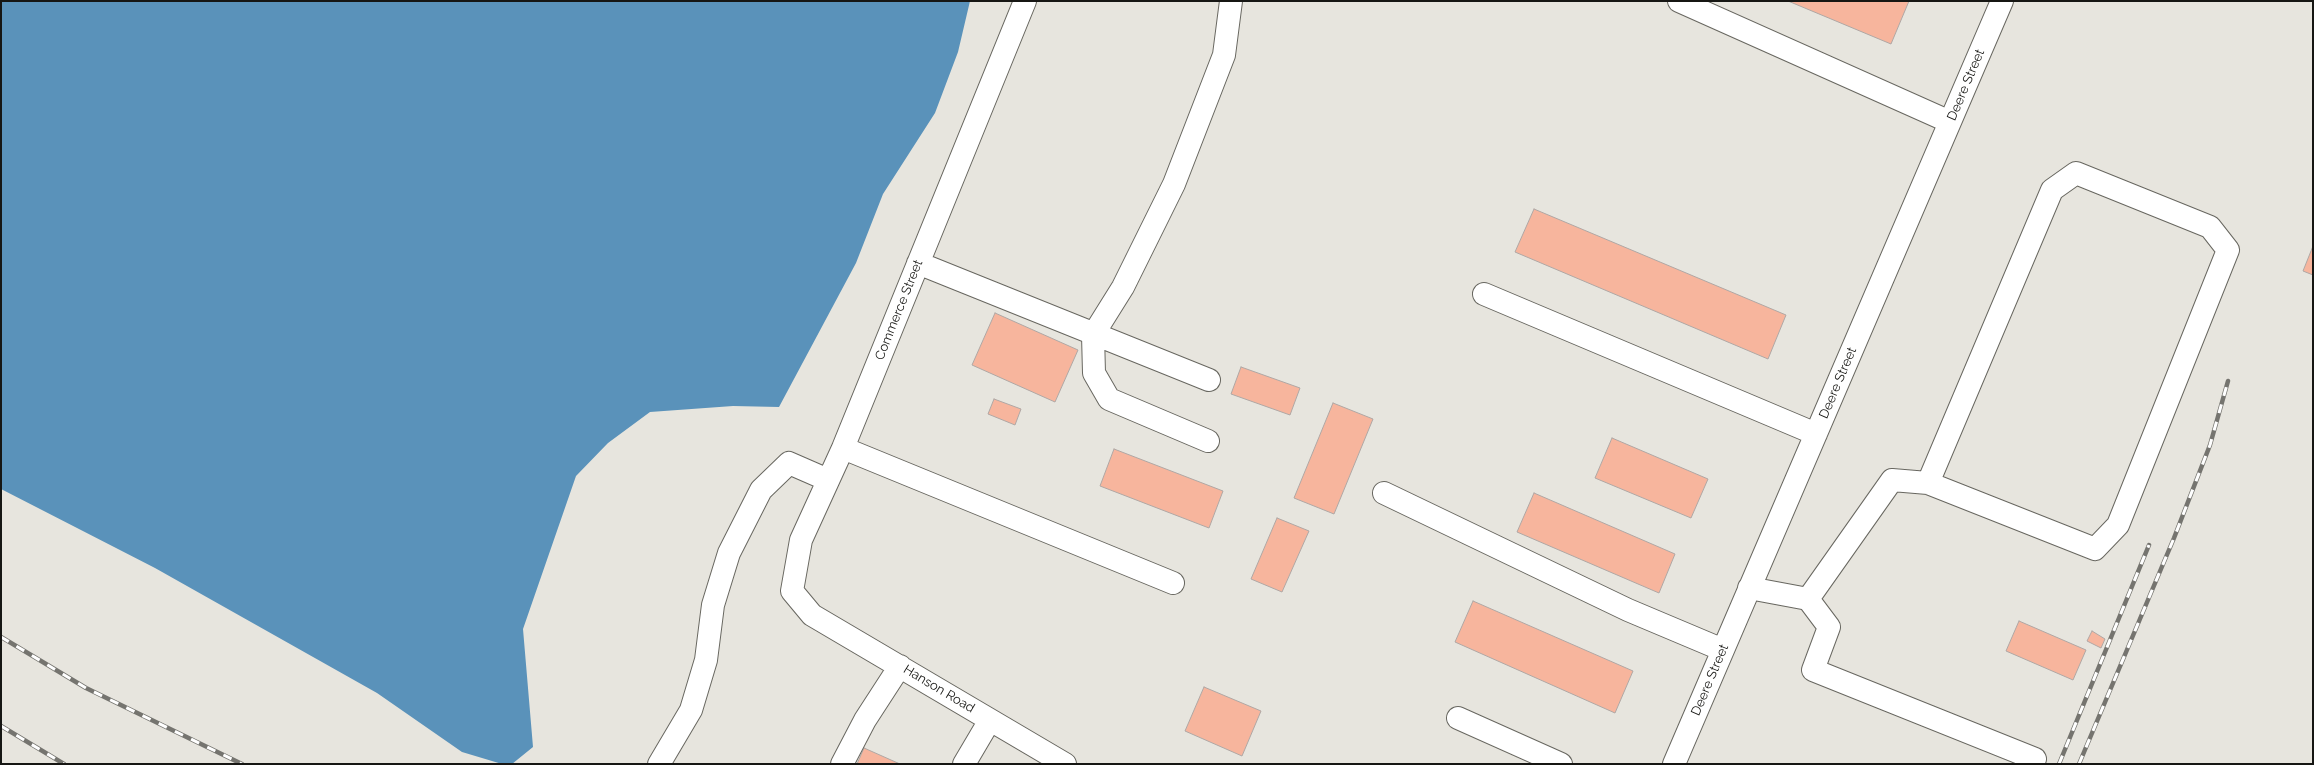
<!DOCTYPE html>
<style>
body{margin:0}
#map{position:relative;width:2314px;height:765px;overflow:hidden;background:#e7e5de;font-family:Raleway,sans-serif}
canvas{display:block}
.frame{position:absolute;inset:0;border:2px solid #161613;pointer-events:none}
</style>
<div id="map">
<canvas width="2314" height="765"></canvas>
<div class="frame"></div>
</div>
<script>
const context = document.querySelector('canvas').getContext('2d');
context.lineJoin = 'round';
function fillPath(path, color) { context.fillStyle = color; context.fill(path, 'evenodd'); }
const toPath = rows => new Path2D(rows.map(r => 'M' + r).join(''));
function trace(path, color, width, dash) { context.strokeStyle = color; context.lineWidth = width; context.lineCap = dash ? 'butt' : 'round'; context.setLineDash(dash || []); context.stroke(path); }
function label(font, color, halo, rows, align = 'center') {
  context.font = font + ' Raleway,sans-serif'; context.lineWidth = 3; context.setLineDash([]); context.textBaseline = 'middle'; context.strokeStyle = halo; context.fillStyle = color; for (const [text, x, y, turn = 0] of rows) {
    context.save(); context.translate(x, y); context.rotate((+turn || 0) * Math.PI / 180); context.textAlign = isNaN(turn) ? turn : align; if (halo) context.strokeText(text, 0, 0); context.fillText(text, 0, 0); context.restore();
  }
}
fillPath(toPath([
 [1,1,970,1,958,52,935,113,883,194,856,263,779,407,733,406,650,412,608,443,576,476,523,629,533,747,512,764,502,764,462,752,377,693,155,568,1,489]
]), '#5a92ba');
const building = toPath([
 [1788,1,1909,1,1891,44,1788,1],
 [1534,209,1786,315,1768,359,1515,252,1534,209],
 [2313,246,2313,275,2303,271,2313,246],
 [995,313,1078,350,1055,402,972,365,995,313],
 [1241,367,1300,388,1290,415,1231,394,1241,367],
 [994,399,1021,409,1015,425,988,414,994,399],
 [1333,403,1373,419,1334,514,1294,498,1333,403],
 [1612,438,1708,479,1691,518,1595,478,1612,438],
 [1114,449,1223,491,1209,528,1100,486,1114,449],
 [1534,493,1675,554,1659,593,1517,532,1534,493],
 [1277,518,1309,531,1282,592,1251,579,1277,518],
 [1473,601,1633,671,1615,713,1455,642,1473,601],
 [2019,621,2086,650,2073,680,2006,651,2019,621],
 [2092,631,2105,639,2101,648,2087,641,2092,631],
 [1204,687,1261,711,1242,756,1185,731,1204,687],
 [864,748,900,764,857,764,864,748]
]);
fillPath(building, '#f7b59d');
trace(building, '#afa7a4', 1);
const minor = toPath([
 [1025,1,843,448,801,540,792,591,812,615,1065,764],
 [1679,1,1950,122],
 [918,263,1209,380],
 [1484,294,1816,434],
 [1208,441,1109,399,1094,373,1093,335,1123,287,1174,184,1224,55,1231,1],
 [843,448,1173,583],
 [1384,493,1628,610,1723,650],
 [1749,588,1808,599,1892,480,1928,483,2095,549,2118,525,2228,250,2210,227,2076,173,2052,190,1928,483],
 [1808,599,1829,627,1813,670,2035,759],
 [1458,718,1561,764],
 [659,764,691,710,706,660,713,605,729,553,761,490,789,463,828,480],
 [842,764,865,720,900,666],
 [964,764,990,720],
 [1674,764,2002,1]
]);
trace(minor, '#686760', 24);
trace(minor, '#fff', 22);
const rail = toPath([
 [1,637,86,688,242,764],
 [1,726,64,764],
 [2059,764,2149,545],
 [2079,764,2174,538,2210,445,2228,381]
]);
trace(rail, '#75746f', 4.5);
trace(rail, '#fff', 3, [9]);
label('13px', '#161613', '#fff', [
 ["Deere Street",1966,85,-67],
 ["Commerce Street",899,310,-68],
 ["Deere Street",1838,383,-67],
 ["Deere Street",1710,680,-67],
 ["Hanson Road",939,689,31]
]);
</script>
